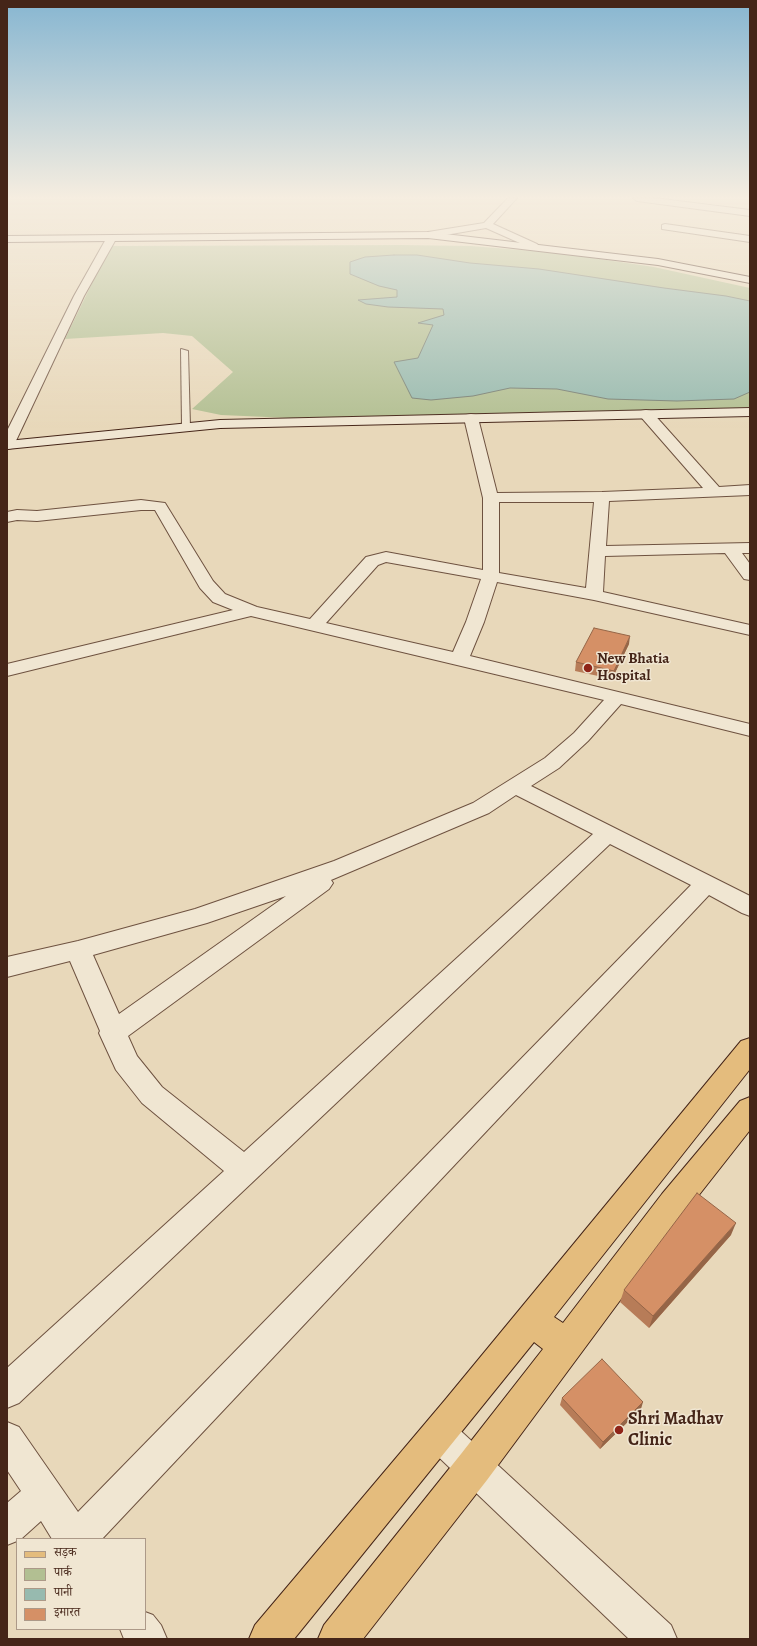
<!DOCTYPE html>
<meta charset="utf-8">
<style>
body{margin:0}
#map{position:relative;width:757px;height:1646px;overflow:hidden;background:#e8d8ba;font-family:Alegreya,"Noto Serif Devanagari",serif}
canvas{display:block}
.frame{position:absolute;inset:0;border:8px solid #452518;pointer-events:none}
.legend{position:absolute;left:16px;top:1538px;width:130px;height:92px;box-sizing:border-box;background:#f0e6d2;border:1px solid #ac9988;margin:0;padding:5px 7px;list-style:none;font-size:12px;color:#452518}
.legend li{display:flex;align-items:center;gap:8px;height:20px}
.legend b{width:20px;border:1px solid #ac9988}
</style>
<div id="map">
<canvas width="757" height="1646"></canvas>
<div class="frame"></div>
<ul class="legend">
<li><b style="height:5px;background:#e4bc7d"></b>सड़क</li>
<li><b style="height:11px;background:#b2bf92"></b>पार्क</li>
<li><b style="height:11px;background:#97baaf"></b>पानी</li>
<li><b style="height:11px;background:#d59066"></b>इमारत</li>
</ul>
</div>
<script>
const context = document.querySelector('canvas').getContext('2d');
context.lineJoin = 'round';
function fillPath(path, color) { context.fillStyle = color; context.fill(path, 'evenodd'); }
const toPath = rows => new Path2D(rows.map(r => 'M' + r).join(''));
function trace(path, color, width, dash) { context.strokeStyle = color; context.lineWidth = width; context.lineCap = dash ? 'butt' : 'round'; context.setLineDash(dash || []); context.stroke(path); }
function label(font, color, halo, rows, align = 'center') {
  context.font = font + ' Alegreya,serif'; context.lineWidth = 3; context.setLineDash([]); context.textBaseline = 'middle'; context.strokeStyle = halo; context.fillStyle = color; for (const [text, x, y, turn = 0] of rows) {
    context.save(); context.translate(x, y); context.rotate((+turn || 0) * Math.PI / 180); context.textAlign = isNaN(turn) ? turn : align; if (halo) context.strokeText(text, 0, 0); context.fillText(text, 0, 0); context.restore();
  }
}
fillPath(toPath([
 [403,245,471,246,559,253,654,267,750,288,750,409,290,418,221,415,192,409,233,372,192,336,163,333,65,339,110,246]
]), '#b2bf92');
const water = toPath([
 [394,255,417,255,470,263,539,269,664,288,726,296,750,301,750,392,734,399,677,401,608,399,557,389,510,388,473,396,431,400,412,398,394,362,418,358,433,325,418,323,444,315,443,309,388,307,366,304,358,300,397,297,397,290,379,286,350,274,350,262,365,257,394,255]
]);
fillPath(water, '#97baaf');
trace(water, '#767e73', 1);
const lane = toPath([
 [181,349,188,351,190,427,186,430,182,427,181,349]
]);
const street = toPath([
 [508,198,517,198,493,224,537,244,539,246,537,248,531,248,486,228,428,238,423,235,428,232,484,223,508,198],
 [633,198,654,198,750,210,750,216,637,201,633,198],
 [665,224,750,236,750,242,662,229,662,225,665,224],
 [111,236,116,239,84,296,14,445,12,448,7,449,7,431,74,296,106,239,111,236],
 [646,410,651,411,719,487,750,485,750,495,609,501,606,546,750,543,750,553,742,553,750,564,750,580,744,579,725,553,605,556,603,592,750,625,750,635,594,600,497,582,484,622,470,656,750,724,750,736,621,704,588,741,559,768,531,786,750,896,750,916,742,913,709,895,102,1539,52,1539,41,1521,21,1539,17,1539,17,1541,7,1545,7,1503,21,1491,7,1470,7,1422,19,1427,78,1512,691,885,610,844,19,1403,7,1408,7,1368,224,1171,142,1103,116,1070,99,1033,100,1031,70,961,7,977,7,957,78,941,195,909,334,861,473,803,545,758,574,733,604,700,251,616,7,676,7,664,233,610,213,602,200,588,155,510,141,510,37,521,17,520,7,522,7,512,17,510,37,511,141,500,165,503,213,581,225,594,257,607,310,619,366,557,386,552,483,570,483,498,464,418,466,415,471,414,476,415,478,418,497,493,602,492,703,488,641,417,639,414,641,411,646,410],
 [499,502,594,502,586,588,499,573,499,502],
 [386,562,481,579,466,622,453,652,326,623,378,565,386,562],
 [516,795,593,834,244,1152,162,1087,137,1056,128,1036,329,889,333,883,331,880,489,813,516,795],
 [286,896,119,1014,93,955,207,923,286,896],
 [439,1417,451,1422,671,1625,677,1639,629,1639,427,1446,422,1434,427,1422,439,1417],
 [145,1612,153,1615,161,1625,167,1639,124,1639,120,1629,145,1629,145,1612]
]);
const secondary = toPath([
 [428,232,658,259,750,277,750,283,658,265,428,238,7,242,7,236,428,232],
 [750,408,750,416,220,428,7,449,7,441,220,420,750,408]
]);
const primary = toPath([
 [750,1038,750,1069,554,1317,563,1323,662,1194,740,1101,750,1097,750,1130,684,1214,487,1480,363,1639,318,1639,324,1625,461,1454,543,1349,534,1342,294,1639,249,1639,255,1625,445,1400,741,1041,750,1038]
]);
trace(lane, '#6e5240', 2);
trace(street, '#6e5240', 2);
trace(secondary, '#452518', 2);
trace(primary, '#452518', 2);
fillPath(lane, '#f0e6d2');
fillPath(street, '#f0e6d2');
fillPath(secondary, '#f0e6d2');
fillPath(primary, '#e4bc7d');
fillPath(toPath([
 [629,644,612,679,575,671,576,662],
 [731,1235,649,1328,620,1302,624,1290],
 [562,1398,641,1409,600,1449,560,1405]
]), '#b77c58');
fillPath(toPath([
 [630,636,629,644,612,679,614,671],
 [736,1223,731,1235,649,1328,653,1316],
 [643,1402,641,1409,600,1449,603,1442]
]), '#956547');
const building = toPath([
 [594,628,630,636,614,671,576,662,594,628],
 [697,1193,736,1223,653,1316,624,1290,697,1193],
 [602,1359,643,1402,603,1442,562,1398,602,1359]
]);
fillPath(building, '#d59066');
trace(building, '#956547', 1);
const sky = context.createLinearGradient(0, 0, 0, 428);
sky.addColorStop(0, '#87b6d1');
sky.addColorStop(0.46, '#f5ede0');
sky.addColorStop(1, '#f5ede000');
context.fillStyle = sky;
context.fillRect(0, 0, 757, 428);
for (const [x, y, r, color] of [
 [588,668,5,"#8f2418"],
 [619,1430,5,"#8f2418"]
]) { const dot = new Path2D(); dot.arc(x, y, r, 0, 2 * Math.PI); context.fillStyle = color; context.fill(dot); trace(dot, '#f0e6d2', 1.5); }
label('bold 15px', '#452518', '#f0e6d2', [
 ["New Bhatia",597,659],
 ["Hospital",597,676]
], 'left');
label('bold 18px', '#452518', '#f0e6d2', [
 ["Shri Madhav",628,1420],
 ["Clinic",628,1441]
], 'left');
</script>
